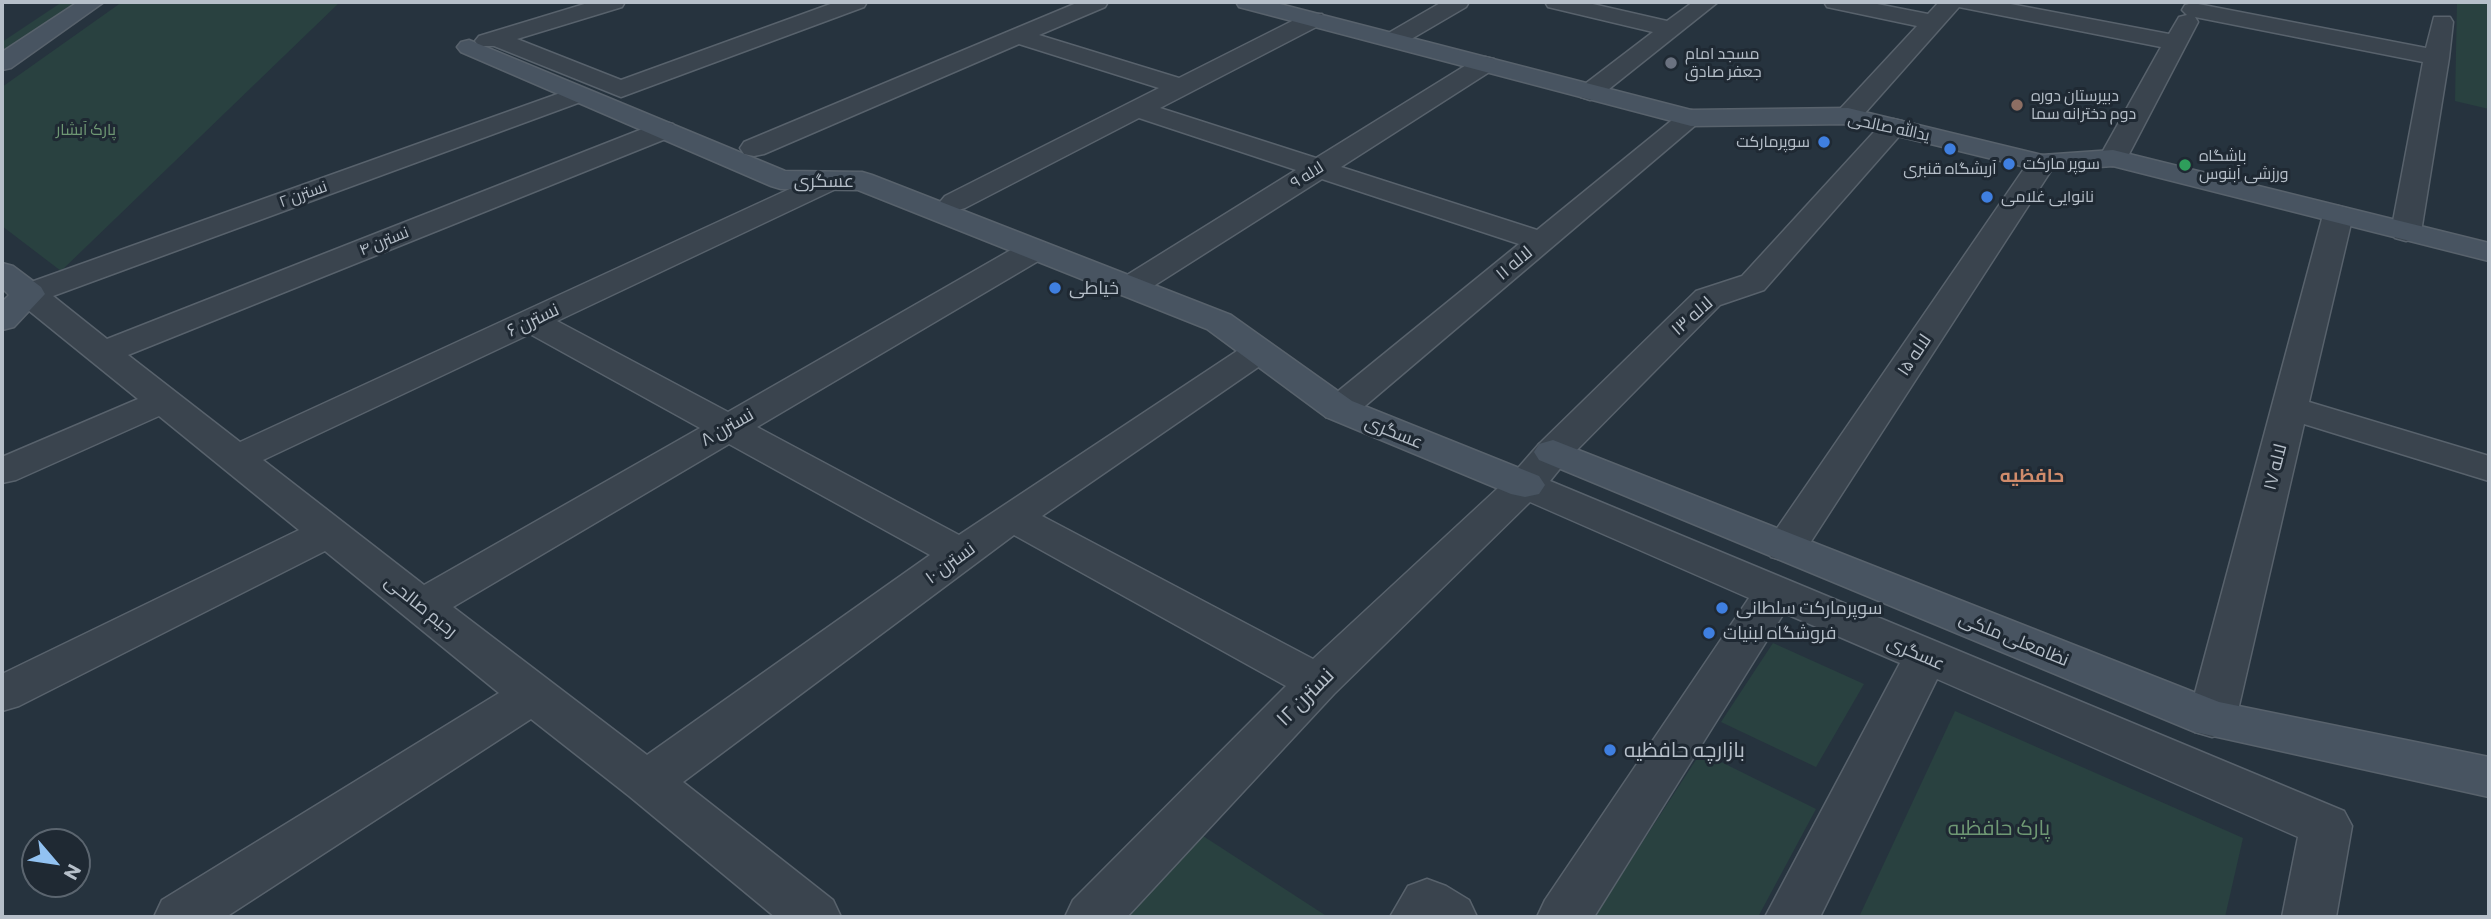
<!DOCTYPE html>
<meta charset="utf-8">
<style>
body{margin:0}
#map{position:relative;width:2491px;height:919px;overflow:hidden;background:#26333e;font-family:Commissioner,sans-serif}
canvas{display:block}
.frame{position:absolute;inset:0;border:4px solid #b6bfc9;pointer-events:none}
.north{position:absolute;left:21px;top:828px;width:70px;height:70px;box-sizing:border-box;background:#1f2933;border:2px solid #5b656f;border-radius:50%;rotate:119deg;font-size:19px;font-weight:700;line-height:28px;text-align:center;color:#b6bfc9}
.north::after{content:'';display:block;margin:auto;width:24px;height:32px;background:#92c2f2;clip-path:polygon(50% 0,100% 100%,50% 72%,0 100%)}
</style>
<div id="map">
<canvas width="2491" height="919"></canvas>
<div class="frame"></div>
<div class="north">N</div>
</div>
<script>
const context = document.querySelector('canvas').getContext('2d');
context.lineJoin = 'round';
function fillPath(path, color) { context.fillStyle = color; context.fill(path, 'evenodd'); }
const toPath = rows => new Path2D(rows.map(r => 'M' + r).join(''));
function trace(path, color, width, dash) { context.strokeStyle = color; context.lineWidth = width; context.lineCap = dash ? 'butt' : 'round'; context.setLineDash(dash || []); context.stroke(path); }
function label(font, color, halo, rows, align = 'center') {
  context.font = font + ' Commissioner,Cairo,sans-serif'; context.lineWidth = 6; context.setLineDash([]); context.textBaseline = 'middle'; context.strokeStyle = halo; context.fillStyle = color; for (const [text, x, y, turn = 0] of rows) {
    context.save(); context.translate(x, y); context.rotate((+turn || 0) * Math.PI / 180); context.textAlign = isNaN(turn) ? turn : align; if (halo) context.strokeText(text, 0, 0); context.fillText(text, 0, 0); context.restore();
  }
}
fillPath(toPath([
 [62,2,78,2,2,53,2,42],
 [122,2,340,2,61,271,2,226,2,87],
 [2457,2,2489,2,2489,109,2455,101],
 [1773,643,1864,684,1816,767,1721,722],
 [1955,711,2243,838,2225,917,1859,917],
 [1701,752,1816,809,1758,917,1594,917],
 [1200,834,1328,917,1121,917]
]), '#294140');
const street = toPath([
 [591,2,625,2,622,7,517,39,621,80,836,2,867,2,864,7,621,97,494,46,479,46,475,41,479,36,591,2],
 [1079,2,1108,2,1105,7,1039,35,1179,78,1306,14,1322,14,1325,19,1322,24,1160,108,1316,158,1476,59,1485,57,1494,59,1497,64,1494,69,1341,167,1537,230,1682,112,1691,110,1700,112,1704,118,1352,417,1339,420,1326,417,1321,409,1326,401,1519,244,1322,179,1141,294,1130,297,1119,294,1114,287,1119,280,1296,170,1139,118,965,208,955,211,945,208,940,202,945,196,1159,88,1019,44,764,154,754,156,744,154,740,148,744,142,1079,2],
 [1442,2,1469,2,1466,7,1401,45,1385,45,1381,40,1385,35,1442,2],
 [1545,2,1584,2,1667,21,1693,2,1718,2,1599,97,1590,100,1581,97,1577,92,1581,87,1653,32,1548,7,1545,2],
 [1824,2,1867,2,1928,14,1939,2,2000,2,2169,34,2179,17,2187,15,2182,10,2185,5,2193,3,2426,48,2434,17,2450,17,2453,22,2449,58,2421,232,2417,238,2406,241,2395,238,2391,232,2423,62,2195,17,2198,22,2127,158,2123,164,2113,166,2103,164,2099,158,2161,47,1959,7,1857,122,1848,124,1839,122,1835,116,1839,110,1917,26,1827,7,1824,2],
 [577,87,586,90,590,95,586,100,53,296,107,339,655,124,664,122,673,124,677,130,673,136,128,355,240,442,820,175,830,172,840,175,844,181,840,187,557,321,728,412,1023,243,1034,241,1045,243,1050,250,1045,257,757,427,959,535,1246,345,1258,342,1270,345,1275,352,1270,359,1042,516,1313,659,1511,476,1539,444,1696,291,1742,276,1884,121,1893,119,1902,121,1906,127,1902,133,1764,290,1720,305,1567,460,1550,481,2344,811,2352,826,2336,917,2282,917,2298,837,1937,679,1820,917,1765,917,1900,663,1784,613,1594,917,1537,917,1545,900,1749,598,1530,502,1334,694,1127,917,1065,917,1073,900,1286,686,1014,535,683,782,833,900,841,917,775,917,629,796,531,719,226,917,154,917,162,900,499,693,325,551,19,706,2,711,2,674,299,530,159,416,16,480,2,483,2,457,138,399,17,301,13,294,17,287,577,87],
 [530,334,700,428,424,585,263,460,530,334],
 [729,444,930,555,647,755,453,607,729,444],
 [2042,155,2052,157,2056,163,1801,557,1786,561,1771,557,1765,547,1771,537,2032,157,2042,155],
 [2338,206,2349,209,2353,215,2309,402,2489,456,2489,481,2304,424,2236,719,2229,732,2212,737,2195,732,2188,719,2323,215,2327,209,2338,206],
 [1427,879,1446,886,1469,900,1477,917,1390,917,1408,886,1427,879]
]);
const secondary = toPath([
 [78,2,104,2,11,68,2,70,2,52,78,2],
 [1236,2,1272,2,1691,110,1848,108,2042,155,2113,150,2489,243,2489,261,2113,166,2042,171,1848,124,1691,126,1239,7,1236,2],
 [469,40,785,171,862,172,872,175,1231,315,1352,401,1539,476,1545,485,1539,494,1525,497,1511,494,1326,417,1207,329,858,190,781,189,771,186,461,52,457,47,461,42,469,40],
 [2,263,13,266,41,287,45,294,14,327,2,330,2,302,9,295,2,288,2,263],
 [1553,440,2219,702,2489,757,2489,797,2195,732,1539,460,1534,452,1539,444,1553,440]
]);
trace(street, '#58626c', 3);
trace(secondary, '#58626c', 3);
fillPath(street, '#3a444e');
fillPath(secondary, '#485461');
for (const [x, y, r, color] of [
 [1671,63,7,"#6b7280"],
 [2017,105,7,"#8d6e63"],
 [1824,142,7,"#3f7fe0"],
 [1950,149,7,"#3f7fe0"],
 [2009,164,7,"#3f7fe0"],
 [2185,165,7,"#2e9e5b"],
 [1987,197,7,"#3f7fe0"],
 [1055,288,7,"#3f7fe0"],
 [1722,608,7,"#3f7fe0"],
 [1709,633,7,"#3f7fe0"],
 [1610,750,7,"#3f7fe0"]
]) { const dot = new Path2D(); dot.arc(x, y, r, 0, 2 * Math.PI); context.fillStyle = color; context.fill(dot); trace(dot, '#1f2933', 2.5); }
label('16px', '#b6bfc9', '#1f2933', [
 ["مسجد امام",1685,54],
 ["جعفر صادق",1685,72],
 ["دبیرستان دوره",2031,96],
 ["دوم دخترانه سما",2031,114],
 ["سوپرمارکت",1810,142,"right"],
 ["باشگاه",2199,156],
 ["ورزشی آبنوس",2199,174],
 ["سوپر مارکت",2023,164],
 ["آریشگاه قنبری",1950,169,"center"],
 ["نانوایی غلامی",2001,197]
], 'left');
label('16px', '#b6bfc9', '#1f2933', [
 ["یدالله صالحی",1889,127,12],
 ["لاله ۹",1307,175,-32],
 ["نسترن ۲",303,194,-20],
 ["نسترن ۴",384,241,-22]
]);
label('16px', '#6f9874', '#1f2933', [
 ["پارک آبشار",86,130]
]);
label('18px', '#b6bfc9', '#1f2933', [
 ["عسگری",824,181],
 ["لاله ۱۱",1514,263,-40],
 ["لاله ۱۳",1692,316,-41],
 ["نسترن ۶",533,320,-25],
 ["لاله ۱۵",1914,355,-56],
 ["نسترن ۸",727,427,-30],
 ["عسگری",1394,432,22],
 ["لاله ۱۷",2275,467,-76],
 ["نسترن ۱۰",950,563,-36],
 ["رحیم صالحی",421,606,39],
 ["نظامعلی ملکی",2014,639,22],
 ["عسگری",1916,653,23]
]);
label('18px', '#b6bfc9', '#1f2933', [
 ["خیاطی",1069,288],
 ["سوپرمارکت سلطانی",1736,608],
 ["فروشگاه لبنیات",1723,633]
], 'left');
label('bold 19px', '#d08b6b', '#1f2933', [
 ["حافظیه",2032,476]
]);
label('21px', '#b6bfc9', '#1f2933', [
 ["نسترن ۱۲",1305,697,-45]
]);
label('21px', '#b6bfc9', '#1f2933', [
 ["بازارچه حافظیه",1624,750]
], 'left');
label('21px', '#6f9874', '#1f2933', [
 ["پارک حافظیه",1999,828]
]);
</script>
